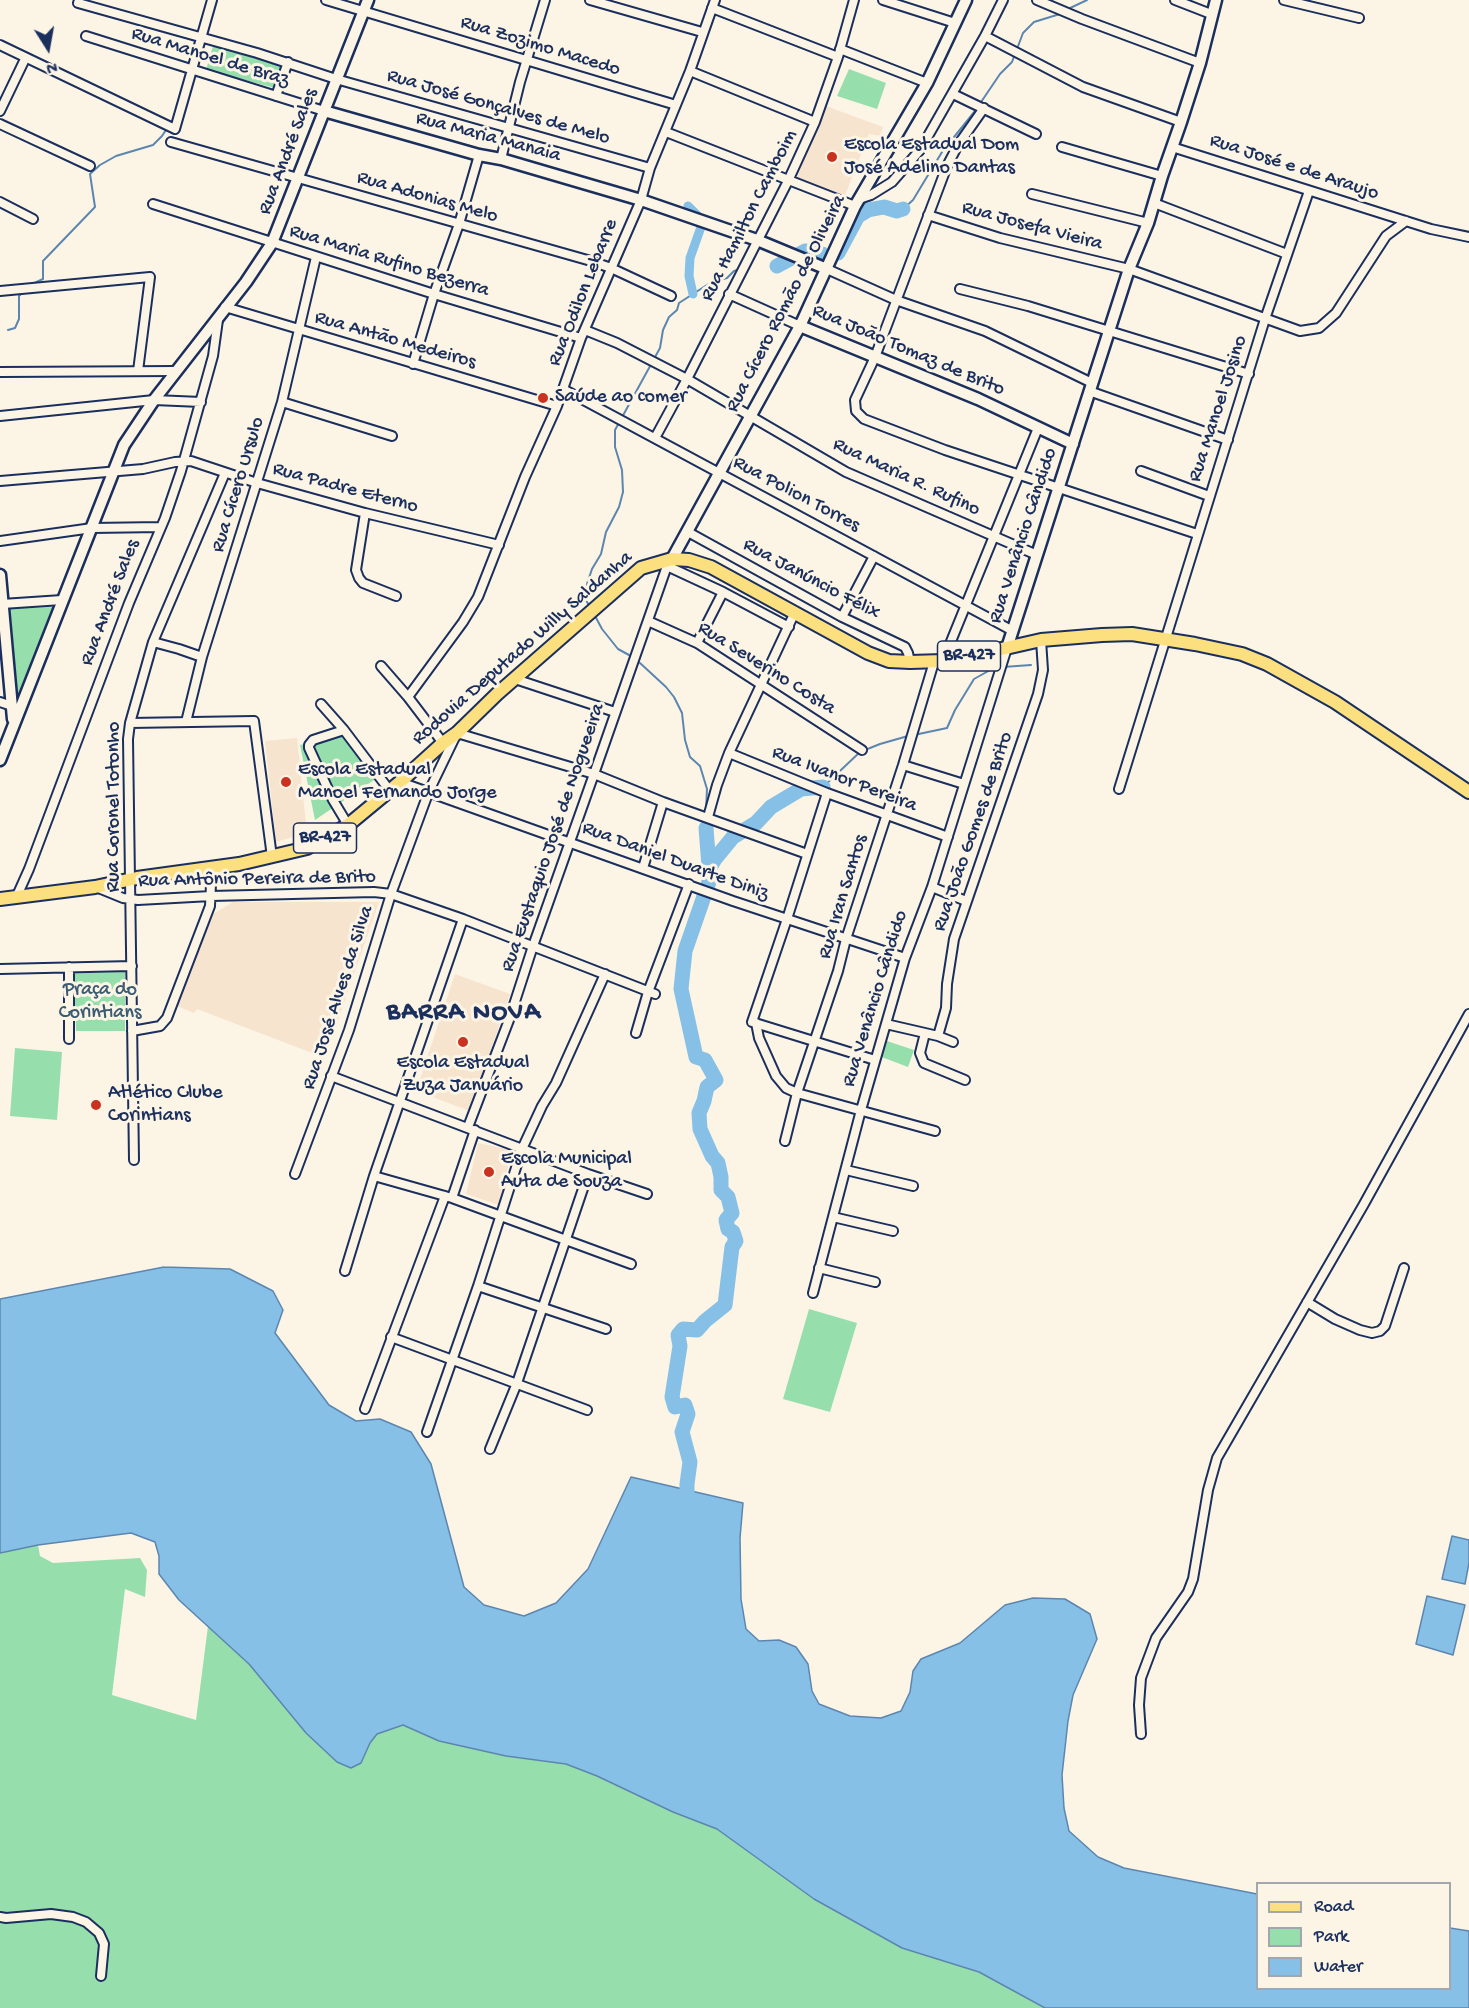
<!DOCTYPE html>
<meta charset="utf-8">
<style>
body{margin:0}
#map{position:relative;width:1469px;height:2008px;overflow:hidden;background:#fcf5e5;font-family:"Gochi Hand",sans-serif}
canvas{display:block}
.legend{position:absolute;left:1256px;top:1882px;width:195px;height:108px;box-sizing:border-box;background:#fcf5e5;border:2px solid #a2a6af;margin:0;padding:8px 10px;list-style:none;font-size:18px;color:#1b2f5e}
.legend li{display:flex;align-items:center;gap:12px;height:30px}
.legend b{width:30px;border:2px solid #a2a6af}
.north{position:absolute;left:18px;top:18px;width:60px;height:60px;-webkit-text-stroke:4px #fcf5e5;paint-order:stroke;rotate:169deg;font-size:16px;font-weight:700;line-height:24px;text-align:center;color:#1b2f5e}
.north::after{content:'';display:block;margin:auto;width:21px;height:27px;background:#1b2f5e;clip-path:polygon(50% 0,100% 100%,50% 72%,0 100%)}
</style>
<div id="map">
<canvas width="1469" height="2008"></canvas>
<ul class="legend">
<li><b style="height:8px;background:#fce080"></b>Road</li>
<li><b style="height:16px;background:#96dfad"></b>Park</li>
<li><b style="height:16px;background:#87c0e6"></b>Water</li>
</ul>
<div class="north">N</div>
</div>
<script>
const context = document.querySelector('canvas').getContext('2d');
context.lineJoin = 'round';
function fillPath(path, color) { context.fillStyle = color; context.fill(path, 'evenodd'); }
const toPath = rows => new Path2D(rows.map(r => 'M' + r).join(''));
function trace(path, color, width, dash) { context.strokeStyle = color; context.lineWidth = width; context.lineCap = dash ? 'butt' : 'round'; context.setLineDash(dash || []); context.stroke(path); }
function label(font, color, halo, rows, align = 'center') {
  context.font = font + ' "Gochi Hand",sans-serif'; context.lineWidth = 6; context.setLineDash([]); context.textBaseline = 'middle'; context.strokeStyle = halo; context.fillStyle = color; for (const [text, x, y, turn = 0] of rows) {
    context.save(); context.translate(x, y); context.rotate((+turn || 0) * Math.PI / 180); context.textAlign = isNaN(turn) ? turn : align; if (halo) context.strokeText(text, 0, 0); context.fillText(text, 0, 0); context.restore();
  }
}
fillPath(toPath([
 [826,106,883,127,880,136,869,134,844,198,796,179],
 [297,738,307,833,276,842,265,741],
 [233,902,379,902,325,1058,197,1009,194,1013,177,1006,213,914],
 [455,974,510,994,470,1111,416,1091],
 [478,1143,512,1150,499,1205,466,1194]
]), '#f7e4cf');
fillPath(toPath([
 [213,46,287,66,279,89,206,70],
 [849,69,886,83,877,109,837,96],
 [54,607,23,686,18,698,10,608],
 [348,734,377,778,315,820,300,745],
 [125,972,125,1031,76,1031,74,973],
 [884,1040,914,1050,908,1067,879,1056],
 [15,1048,62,1052,57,1120,10,1116],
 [809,1309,857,1323,830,1412,783,1399],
 [38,1545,40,1556,53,1563,140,1558,147,1570,145,1597,125,1589,112,1695,196,1720,208,1626,249,1664,306,1733,361,1763,370,1743,377,1734,403,1725,439,1741,506,1756,566,1764,597,1776,673,1812,717,1829,814,1899,902,1948,979,1972,1045,2008,0,2008,0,1553]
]), '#96dfad');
const water = toPath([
 [164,1267,230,1269,273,1291,283,1310,275,1333,329,1405,356,1421,380,1419,411,1432,431,1464,464,1587,484,1605,524,1616,556,1603,588,1569,631,1477,743,1503,740,1538,741,1599,746,1629,759,1641,779,1640,796,1647,808,1664,812,1691,819,1704,850,1716,881,1718,901,1711,910,1692,913,1671,921,1659,960,1643,1005,1605,1033,1598,1065,1599,1090,1614,1097,1639,1073,1695,1068,1721,1062,1775,1064,1808,1069,1831,1098,1857,1124,1868,1257,1894,1258,1988,1450,1988,1450,1928,1469,1931,1469,2008,1045,2008,979,1972,902,1948,814,1899,717,1829,673,1812,597,1776,566,1764,506,1756,439,1741,403,1725,377,1734,370,1743,361,1763,351,1768,337,1762,306,1733,249,1664,179,1600,159,1574,159,1556,155,1542,131,1533,38,1545,0,1553,0,1299,164,1267],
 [1452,1536,1469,1540,1469,1563,1465,1584,1442,1579,1452,1536],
 [1427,1596,1465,1605,1453,1655,1416,1644,1427,1596]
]);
fillPath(water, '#87c0e6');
trace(water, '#5c86b0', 1.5);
trace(toPath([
 [1068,9,1087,0],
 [1017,49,1023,33,1034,22,1060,14],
 [903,209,913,200,942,152,975,111,1000,74,1012,62,1015,54],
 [30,285,43,279,43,261,95,207,90,174,100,165,116,156,153,145,162,136,176,115],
 [8,330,15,328,19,319,19,296,24,291],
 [590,607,584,597,587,584,592,569,601,554,606,532,619,507,623,492,622,470,615,447,615,430,660,348,663,330,669,317,677,310,679,303,710,283,727,278,734,271,740,269],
 [594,614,602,629,618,649,629,655],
 [640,663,666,687,674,697,682,713,685,740,690,757,700,766,707,789,706,810],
 [1003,667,1031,665],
 [914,735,947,728,955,710,974,679,992,669,998,668],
 [865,750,880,744,908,736],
 [823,787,860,752],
 [706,819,706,828]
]), '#5c86b0', 2);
trace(toPath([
 [688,206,700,218,701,227,690,258,689,276,693,294]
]), '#87c0e6', 9);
trace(toPath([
 [838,253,858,216,868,210,884,207,897,211,903,209],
 [777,266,805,251,822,254],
 [708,871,715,859,733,837,756,823,771,807,801,789,823,787],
 [687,1510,687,1484,690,1462,682,1432,688,1414,685,1405,675,1407,672,1397,680,1346,678,1335,683,1329,697,1330,705,1321,725,1305,732,1247,736,1241,733,1232,728,1229,726,1220,732,1213,728,1197,721,1190,721,1177,718,1163,712,1156,700,1129,699,1113,704,1101,707,1087,716,1080,705,1060,696,1057,681,989,685,951,710,879,706,828]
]), '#87c0e6', 15);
const street = toPath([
 [326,0,676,105],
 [590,0,702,32],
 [883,0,955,23],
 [1037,0,1082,19,1200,63],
 [1175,0,1211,14],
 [1284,0,1359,18],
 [78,3,257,53,336,79,650,168],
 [712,8,838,57],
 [86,36,324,111],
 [985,36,1083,87,1181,122],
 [0,45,175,129,212,0],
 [840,49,927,83],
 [690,71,815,122],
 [953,94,1036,134],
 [276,96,288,62],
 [984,108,958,145,947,166,875,357,855,400,856,411,864,419,945,450,1197,534],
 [0,111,25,59],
 [0,124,90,166],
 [666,132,855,206],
 [171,142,591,261,611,268,671,296],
 [1062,147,1162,176],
 [1172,147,1431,229,1469,237],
 [501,159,520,82,545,0],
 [1032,194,1148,223],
 [859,199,871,195,892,182,920,150,985,36,1003,0],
 [0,202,33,219],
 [1154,203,1287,254],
 [153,204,434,294,581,338],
 [928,215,1000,238,1129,269,1300,331,1319,328,1336,313,1386,236,1406,221],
 [827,269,896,300,985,331,1092,383],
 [960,289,1028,306,1249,374],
 [0,291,150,277,138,371],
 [729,294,800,326],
 [225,307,557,406],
 [585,330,617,343,687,379,846,472,1037,555],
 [413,364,434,294,459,224,479,155],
 [0,372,175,371],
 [563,389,1013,631],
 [1089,391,1228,440],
 [282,402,392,436],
 [0,416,154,400,201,402],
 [655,438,687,379,788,181,815,122,838,57,854,0],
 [1141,471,1209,496],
 [0,481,143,469,175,462,191,461,257,483,365,513,499,545],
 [365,513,356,570,359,578,363,583,396,596],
 [688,532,842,617,905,647,908,653,910,662],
 [0,541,92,528,161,527],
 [667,566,723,592,789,627],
 [2,604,62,600],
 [842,617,874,556],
 [648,621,697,643,862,750],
 [153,642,179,649,202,657],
 [697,643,723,592],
 [943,661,1038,428],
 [381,666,408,697],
 [515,679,615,712],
 [0,702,12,706],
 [321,704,344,730,390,791],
 [186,722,202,657,282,402,316,257],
 [130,723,254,721,272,857],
 [344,730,313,740,309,745,309,748,333,800,348,825],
 [443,743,408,697,463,622,478,597,525,477,557,406,581,338,641,200,650,168,690,71,715,0],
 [729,753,827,793,948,837],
 [903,765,964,784],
 [400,782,733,901,905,958],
 [1119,789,1265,319,1309,191],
 [827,793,787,919,752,1022,875,1060],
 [708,817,717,785,729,753,795,612],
 [643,868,663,802],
 [96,887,123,898,138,900,211,896,374,892,391,894,463,919,655,994],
 [932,887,966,901],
 [16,898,29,869,129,603,165,518,181,471,213,356,218,320],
 [69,967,69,1039],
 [0,969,132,966],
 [756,1023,759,1038,776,1076,786,1088,797,1093,935,1131],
 [886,1024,938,1036,953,1042],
 [132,1031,160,1026,167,1018,210,906,211,884,208,868],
 [636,1033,648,992,689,884],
 [925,1033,920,1053,924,1063,965,1080],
 [938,1036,946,1008,947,984,954,939,1038,694,1043,670,1041,640],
 [331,1076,588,1174,647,1194],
 [468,1127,509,1020,533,946,594,774,667,566,672,559],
 [785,1141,797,1093,838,971,846,939,903,765,934,662],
 [134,1160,128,739,130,723,153,642,225,473],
 [846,1170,913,1186],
 [295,1174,349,1030,391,894,429,791,457,733,594,774,663,802,807,854],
 [374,1176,452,1198,631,1264],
 [452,1198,475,1130],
 [833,1217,893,1231],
 [819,1268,875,1282],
 [345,1271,374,1176,463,919],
 [478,1286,606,1329],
 [813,1293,861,1110,905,958,932,887,1007,648],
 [1307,1302,1335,1319,1360,1330,1372,1333,1380,1331,1385,1326,1404,1268],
 [391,1337,587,1410],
 [365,1409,445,1196],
 [427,1432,478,1286,522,1149,542,1106,556,1083,605,974],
 [490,1449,517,1383,588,1174],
 [1141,1734,1139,1705,1141,1678,1156,1638,1188,1592,1193,1579,1208,1490,1217,1458,1364,1204,1469,1014],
 [0,1917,6,1918,51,1914,73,1917,86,1922,99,1933,104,1944,101,1976]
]);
const secondary = toPath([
 [324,111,479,155,501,159,641,200,757,240,827,269],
 [800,326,978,399,1073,444],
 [672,559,800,326,855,206,927,83,966,0],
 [0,575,13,719],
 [1007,648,1129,269,1148,223,1162,176,1181,122,1200,63,1216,0],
 [0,760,124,445,154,400,246,282,272,243,368,0]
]);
const primary = toPath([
 [0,899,95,887,137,878,239,864,307,848,348,825,400,782,443,743,457,733,497,694,641,568,672,559,689,560,711,567,868,653,889,661,910,662,943,661,975,655,1041,640,1102,635,1132,634,1195,644,1242,654,1267,664,1335,702,1469,792]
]);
trace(street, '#1b2f5e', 12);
trace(secondary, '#1b2f5e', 15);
trace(primary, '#1b2f5e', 16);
trace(street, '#fcf5e5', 8);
trace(secondary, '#fcf5e5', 10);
trace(primary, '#fce080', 12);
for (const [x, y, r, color] of [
 [832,157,6,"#c8321e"],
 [543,398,6,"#c8321e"],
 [286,782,6,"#c8321e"],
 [463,1042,6,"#c8321e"],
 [96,1105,6,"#c8321e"],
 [489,1172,6,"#c8321e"]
]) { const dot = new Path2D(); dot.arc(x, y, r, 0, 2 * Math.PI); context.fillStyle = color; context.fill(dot); trace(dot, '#fcf5e5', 2); }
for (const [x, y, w] of [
 [969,656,63],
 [325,838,63]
]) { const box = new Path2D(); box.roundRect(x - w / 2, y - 15, w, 30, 4.5); context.fillStyle = '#fcf5e5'; context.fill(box); trace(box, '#1b2f5e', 1.5); }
label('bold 18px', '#1b2f5e', null, [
 ["BR-427",969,656],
 ["BR-427",325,838]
]);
label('20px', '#1b2f5e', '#fcf5e5', [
 ["Rua Zozimo Macedo",540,47,17],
 ["Rua Manoel de Braz",210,58,17],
 ["Rua José Gonçalves de Melo",498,108,16],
 ["Rua Maria Manaia",488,138,15],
 ["Rua André Sales",289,152,-69],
 ["Rua José e de Araujo",1294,168,18],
 ["Rua Adonias Melo",427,198,16],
 ["Rua Hamilton Camboim",750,216,-63],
 ["Rua Josefa Vieira",1032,227,15],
 ["Rua Maria Rufino Bezerra",389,262,17],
 ["Rua Odilon Lebarre",584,293,-68],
 ["Rua Cícero Romão de Oliveira",787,304,-63],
 ["Rua Antão Medeiros",395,341,16],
 ["Rua João Tomaz de Brito",908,351,23],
 ["Rua Manoel Josino",1219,409,-72],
 ["Rua Maria R. Rufino",906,478,25],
 ["Rua Cícero Ursulo",239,485,-73],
 ["Rua Padre Eterno",345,489,15],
 ["Rua Polion Torres",796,495,28],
 ["Rua Venâncio Cândido",1024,536,-72],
 ["Rua Janúncio Félix",811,580,28],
 ["Rua André Sales",111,603,-69],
 ["Rodovia Deputado Willy Saldanha",523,649,-41],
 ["Rua Severino Costa",766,669,32],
 ["Rua Ivanor Pereira",844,780,21],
 ["Rua Coronel Totonho",115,807,-90],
 ["Rua João Gomes de Brito",974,832,-71],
 ["Rua Eustaquio José de Nogueeira",554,838,-71],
 ["Rua Daniel Duarte Diniz",675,862,20],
 ["Rua Antônio Pereira de Brito",257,880,-1],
 ["Rua Iran Santos",844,897,-73],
 ["Rua José Alves da Silva",339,998,-72],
 ["Rua Venâncio Cândido",876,999,-73]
]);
label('20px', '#1b2f5e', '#fcf5e5', [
 ["Escola Estadual Dom",844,146],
 ["José Adelino Dantas",844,169],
 ["Saúde ao comer",555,398],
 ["Escola Estadual",298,771],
 ["Manoel Fernando Jorge",298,794],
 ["Escola Estadual",463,1064,"center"],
 ["Zuza Januário",463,1087,"center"],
 ["Atlético Clube",108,1094],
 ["Corintians",108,1117],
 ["Escola Municipal",501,1160],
 ["Auta de Souza",501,1183]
], 'left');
label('20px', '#3a5b72', '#fcf5e5', [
 ["Praça do",100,991],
 ["Corintians",100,1014]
]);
context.letterSpacing = '1.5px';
label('bold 26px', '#1b2f5e', '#fcf5e5', [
 ["BARRA NOVA",464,1014]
]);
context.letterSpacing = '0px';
</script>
